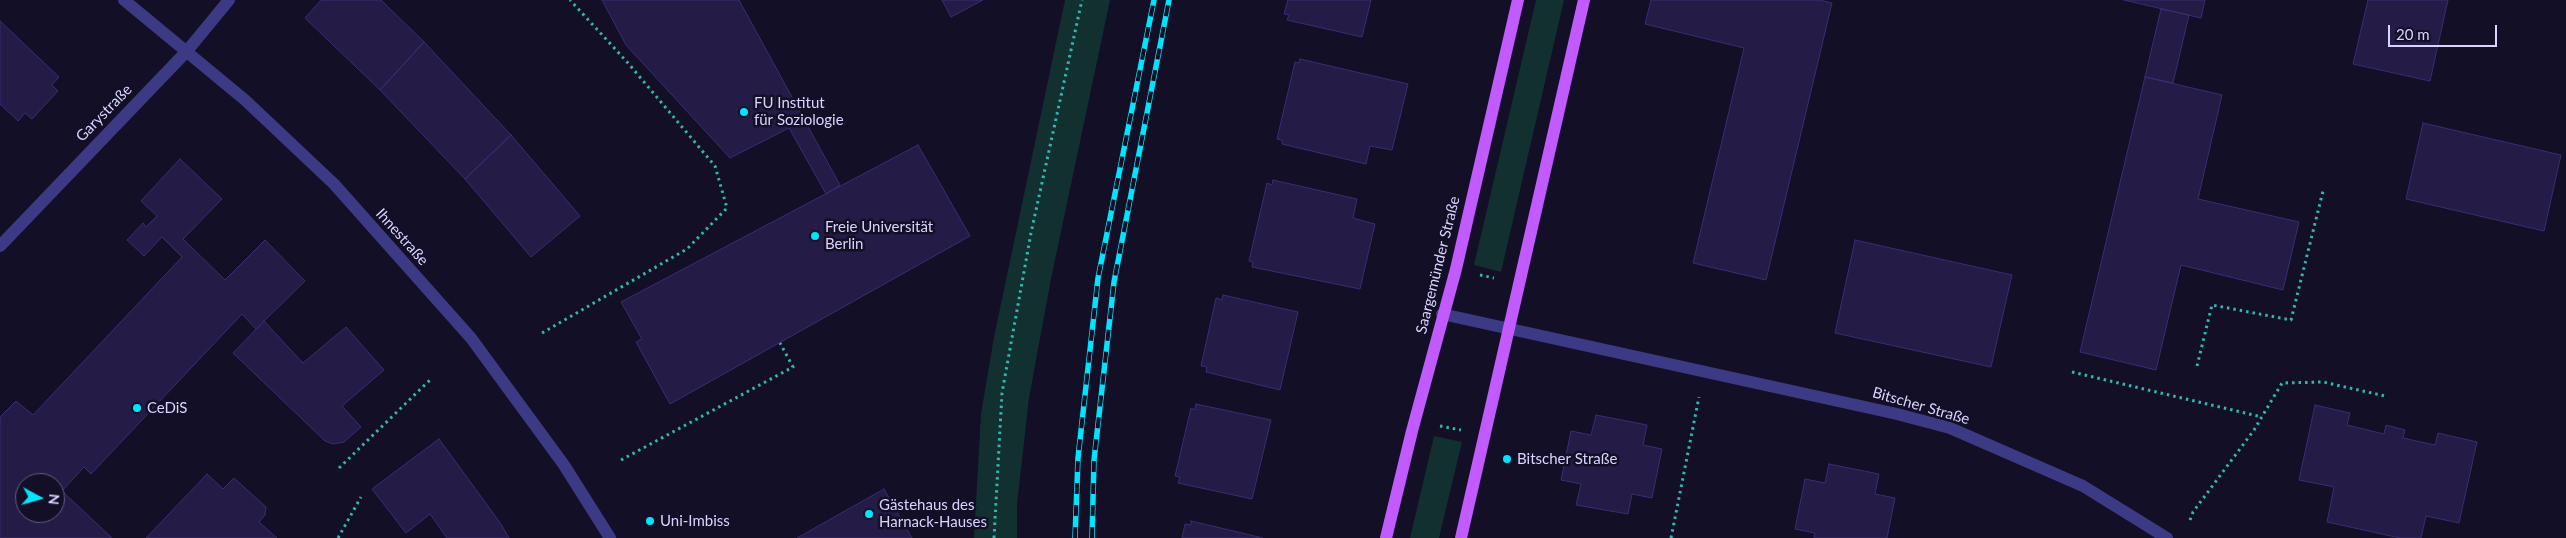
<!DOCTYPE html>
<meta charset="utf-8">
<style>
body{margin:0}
#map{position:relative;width:2566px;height:538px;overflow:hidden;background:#130f26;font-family:Lato,sans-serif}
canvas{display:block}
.north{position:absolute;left:15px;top:473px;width:50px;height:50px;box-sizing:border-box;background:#130f26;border:1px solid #625e7d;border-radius:50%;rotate:96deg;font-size:14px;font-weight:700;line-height:20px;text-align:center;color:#d9d4ff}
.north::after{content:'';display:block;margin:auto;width:18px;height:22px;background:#00e5ff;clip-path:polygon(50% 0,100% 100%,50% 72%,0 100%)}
.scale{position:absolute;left:2388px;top:25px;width:109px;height:22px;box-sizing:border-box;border:2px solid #d9d4ff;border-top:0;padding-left:6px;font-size:15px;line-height:18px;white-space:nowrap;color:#d9d4ff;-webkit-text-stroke:4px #130f26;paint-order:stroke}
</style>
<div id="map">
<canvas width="2566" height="538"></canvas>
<div class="north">N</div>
<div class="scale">20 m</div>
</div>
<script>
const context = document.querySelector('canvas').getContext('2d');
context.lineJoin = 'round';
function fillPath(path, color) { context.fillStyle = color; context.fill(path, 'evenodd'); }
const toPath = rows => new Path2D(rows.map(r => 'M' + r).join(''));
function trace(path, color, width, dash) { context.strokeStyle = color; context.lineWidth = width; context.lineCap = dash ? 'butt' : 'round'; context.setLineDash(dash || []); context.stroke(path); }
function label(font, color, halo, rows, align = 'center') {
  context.font = font + ' Lato,sans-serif'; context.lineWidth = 5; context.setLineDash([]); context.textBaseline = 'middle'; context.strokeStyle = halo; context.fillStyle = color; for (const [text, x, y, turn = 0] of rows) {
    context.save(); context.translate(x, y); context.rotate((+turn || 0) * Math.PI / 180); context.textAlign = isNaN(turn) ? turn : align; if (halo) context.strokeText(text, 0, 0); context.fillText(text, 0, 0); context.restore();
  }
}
fillPath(toPath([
 [1065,0,1110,0,1051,279,1029,398,1017,504,1017,538,974,538,981,414,994,337],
 [1536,0,1564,0,1501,272,1474,265],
 [1434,436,1462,442,1439,538,1410,538]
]), '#12302f');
const building = toPath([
 [321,0,381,0,424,42,380,90,305,18,321,0],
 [602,0,739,0,840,185,826,194,789,128,730,158,626,45,602,0],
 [942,0,983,0,951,17,942,0],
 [1288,0,1371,0,1362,37,1287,20,1289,15,1284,14,1288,0],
 [1651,0,1819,0,1832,3,1766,280,1693,263,1744,48,1645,24,1651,0],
 [2124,0,2205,0,2201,18,2124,0],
 [2368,0,2448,0,2430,81,2353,64,2368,0],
 [2161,9,2189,15,2173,83,2145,77,2161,9],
 [0,21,59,77,52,85,58,91,32,119,25,113,18,121,0,104,0,21],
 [424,42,511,135,465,179,380,90,424,42],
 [1300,59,1408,84,1392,150,1370,146,1366,164,1282,144,1282,140,1277,139,1295,62,1299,63,1300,59],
 [2145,77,2222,95,2198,199,2299,222,2283,290,2181,265,2156,370,2080,352,2145,77],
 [2423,123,2561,155,2544,231,2406,199,2423,123],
 [511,135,580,216,531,257,465,179,511,135],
 [918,145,970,236,670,404,636,342,642,339,621,302,918,145],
 [180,159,222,199,183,239,225,280,265,240,305,281,256,329,242,314,91,474,84,467,62,491,112,538,0,538,0,417,16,401,33,415,182,257,162,237,144,256,127,240,143,223,146,227,157,216,141,201,180,159],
 [25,483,55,483,55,513,25,513,25,483],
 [1273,180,1357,199,1353,218,1375,224,1360,289,1252,267,1253,262,1249,261,1267,183,1272,185,1273,180],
 [1855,240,2012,275,1991,367,1835,333,1855,240],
 [1223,295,1298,312,1280,390,1206,372,1207,367,1201,366,1216,298,1222,300,1223,295],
 [264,321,303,363,346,327,384,370,342,406,361,427,344,442,333,444,325,441,233,353,264,321],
 [1196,404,1271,420,1252,499,1178,483,1180,477,1175,476,1191,408,1195,410,1196,404],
 [2315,405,2350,413,2347,425,2384,434,2386,425,2405,430,2403,438,2435,445,2438,433,2477,442,2459,523,2426,516,2421,538,2400,538,2327,522,2334,487,2299,480,2315,405],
 [1596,415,1647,425,1643,445,1662,449,1652,498,1632,494,1628,514,1576,505,1581,484,1561,480,1571,431,1591,435,1596,415],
 [439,439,501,524,509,538,447,538,430,514,406,533,372,489,439,439],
 [1829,464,1879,474,1875,494,1895,498,1887,538,1814,538,1815,533,1795,529,1805,479,1825,483,1829,464],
 [207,474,223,489,234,478,266,507,265,515,259,522,277,538,146,538,207,474],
 [884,489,912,538,797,538,884,489],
 [1191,521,1263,538,1182,538,1185,524,1191,525,1191,521]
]);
fillPath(building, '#241b47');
trace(building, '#3b2d73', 1);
trace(toPath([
 [1480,275,1494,278],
 [542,333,687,249,727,208,715,166,628,63,570,0],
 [2197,366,2212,305,2291,320,2323,191],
 [2072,372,2262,417],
 [1440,426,1461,430],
 [621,460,793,367,780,343],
 [339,468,431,379],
 [2190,520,2193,512,2254,430,2282,383,2323,382,2385,396],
 [338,538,361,497],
 [994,538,1002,393,1031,233,1082,0],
 [1671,538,1699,397]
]), '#2fb8b0', 3, [2.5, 4]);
trace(toPath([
 [124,0,245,100,334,184,471,338,564,465,610,538],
 [0,246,187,51,229,0],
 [1442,314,1897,414,1950,428,2083,486,2167,538]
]), '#3d3a85', 12);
trace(toPath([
 [1386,538,1412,431,1456,269,1518,0],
 [1461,538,1584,0]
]), '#c25bff', 12);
const rail = toPath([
 [1075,538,1078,458,1098,278,1154,0],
 [1092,538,1094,460,1114,282,1169,0]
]);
trace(rail, '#00e5ff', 5.5);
trace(rail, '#130f26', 4, [11]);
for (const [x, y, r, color] of [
 [744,112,5,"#00e5ff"],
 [815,236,5,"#00e5ff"],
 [137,408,5,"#00e5ff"],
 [1507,459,5,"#00e5ff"],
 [869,514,5,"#00e5ff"],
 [650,521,5,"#00e5ff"]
]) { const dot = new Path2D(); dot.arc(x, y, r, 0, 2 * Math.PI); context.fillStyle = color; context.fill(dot); trace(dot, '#130f26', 2); }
label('15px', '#d9d4ff', '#130f26', [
 ["FU Institut",754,103],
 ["für Soziologie",754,120],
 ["Freie Universität",825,227],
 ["Berlin",825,244],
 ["CeDiS",147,408],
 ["Bitscher Straße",1517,459],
 ["Gästehaus des",879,505],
 ["Harnack-Hauses",879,522],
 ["Uni-Imbiss",660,521]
], 'left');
label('15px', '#d9d4ff', '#130f26', [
 ["Garystraße",104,113,-46],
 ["Ihnestraße",402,237,48],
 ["Saargemünder Straße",1438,265,-76],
 ["Bitscher Straße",1921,406,16]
]);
</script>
